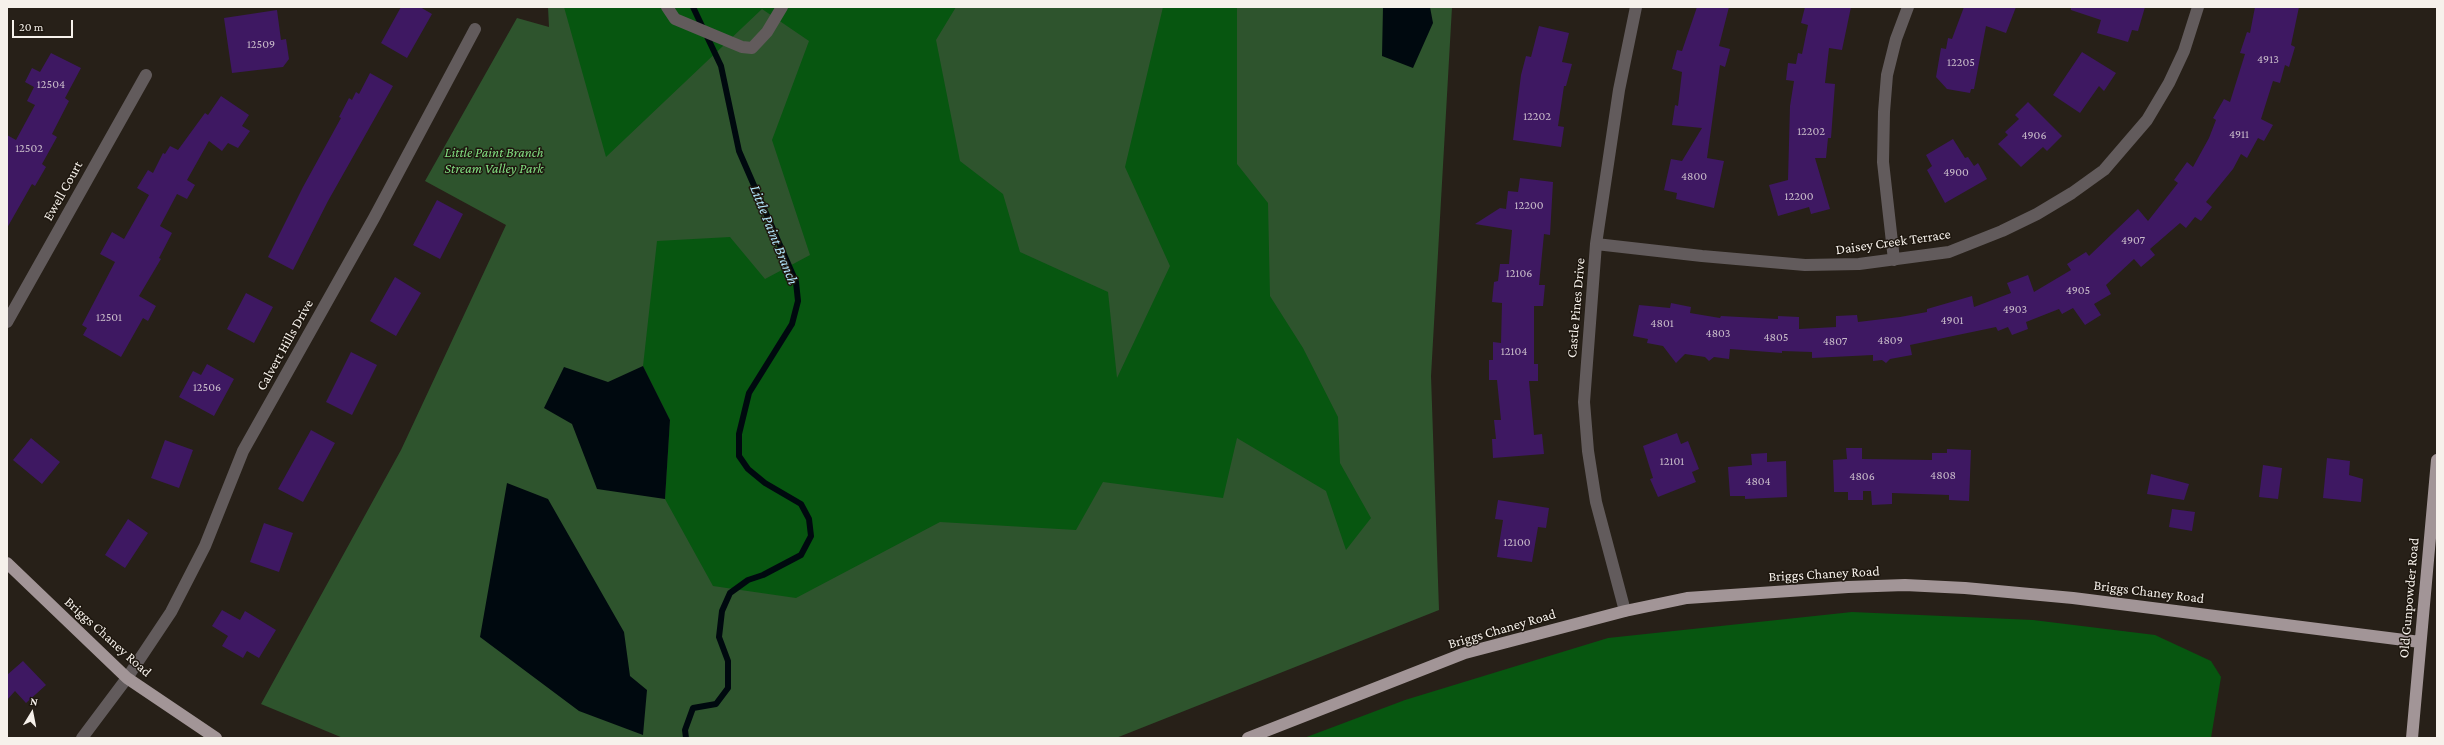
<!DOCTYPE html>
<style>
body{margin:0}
#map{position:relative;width:2444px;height:745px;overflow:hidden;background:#272018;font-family:"Crimson Pro",serif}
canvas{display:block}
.frame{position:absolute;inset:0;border:8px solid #f6f1eb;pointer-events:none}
.north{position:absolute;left:12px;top:693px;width:40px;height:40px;-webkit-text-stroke:3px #1e170f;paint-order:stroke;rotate:10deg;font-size:11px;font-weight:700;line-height:16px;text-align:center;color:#f6f1eb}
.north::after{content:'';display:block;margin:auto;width:14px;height:18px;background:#f6f1eb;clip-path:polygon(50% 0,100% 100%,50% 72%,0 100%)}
.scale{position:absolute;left:12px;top:20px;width:61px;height:18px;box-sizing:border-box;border:2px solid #f6f1eb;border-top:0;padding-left:5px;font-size:12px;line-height:14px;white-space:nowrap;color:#f6f1eb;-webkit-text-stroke:3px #1e170f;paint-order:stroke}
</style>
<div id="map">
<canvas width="2444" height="745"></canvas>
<div class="frame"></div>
<div class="north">N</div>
<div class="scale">20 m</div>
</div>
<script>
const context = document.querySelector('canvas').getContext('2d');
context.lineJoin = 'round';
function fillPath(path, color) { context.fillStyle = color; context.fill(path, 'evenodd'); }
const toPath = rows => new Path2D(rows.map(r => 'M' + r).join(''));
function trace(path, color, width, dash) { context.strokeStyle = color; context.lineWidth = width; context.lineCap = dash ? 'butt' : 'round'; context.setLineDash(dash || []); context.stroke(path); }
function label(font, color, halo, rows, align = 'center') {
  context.font = font + ' "Crimson Pro",serif'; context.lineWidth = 3; context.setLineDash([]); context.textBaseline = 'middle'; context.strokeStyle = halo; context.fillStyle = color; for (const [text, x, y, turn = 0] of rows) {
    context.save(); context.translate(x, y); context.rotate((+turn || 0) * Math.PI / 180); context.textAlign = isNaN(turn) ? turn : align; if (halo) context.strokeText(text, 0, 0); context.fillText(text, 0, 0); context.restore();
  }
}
fillPath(toPath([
 [548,7,1452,7,1431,376,1439,610,1116,738,343,738,261,704,401,450,506,225,425,181,517,18,549,27]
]), '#2e542d');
fillPath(toPath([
 [564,7,956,7,936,40,960,161,1003,194,1020,252,1108,292,1117,378,1170,266,1125,167,1163,7,1237,7,1237,164,1268,203,1270,296,1303,348,1338,417,1340,463,1371,518,1346,550,1326,491,1237,438,1223,498,1103,482,1076,530,940,522,796,598,713,586,665,499,670,420,643,366,657,241,730,237,765,279,810,255,772,140,809,41,762,9,606,157],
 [1852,612,2033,620,2155,635,2211,661,2221,677,2211,738,1304,738,1405,700,1608,638]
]), '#075610');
fillPath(toPath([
 [1383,7,1430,7,1433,23,1413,68,1382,56],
 [643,366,670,420,665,499,597,489,572,424,544,408,564,367,608,382],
 [507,483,548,499,624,632,630,676,647,690,643,735,579,711,480,637]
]), '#00090f');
trace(toPath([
 [686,738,685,730,693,708,716,704,728,688,728,661,719,637,722,611,730,593,748,580,763,575,801,555,811,536,809,519,801,504,765,483,748,469,739,456,739,434,749,393,792,324,798,301,796,282,739,151,721,66,693,7]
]), '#00090f', 6);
fillPath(toPath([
 [401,7,420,7,432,14,407,58,381,43],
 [1697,7,1729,7,1719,46,1730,49,1725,67,1720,65,1707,158,1724,161,1714,208,1676,199,1677,193,1664,190,1671,159,1682,161,1702,128,1672,125,1675,105,1678,106,1682,72,1672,69,1677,50,1682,51],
 [1805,7,1851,7,1842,50,1829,48,1825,83,1835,84,1831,138,1828,138,1826,158,1815,158,1830,209,1811,214,1809,207,1778,216,1769,185,1788,180,1790,106,1794,81,1786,80,1788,63,1796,64,1798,53,1802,54,1808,25,1801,23],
 [1964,7,2016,7,2006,33,1986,26,1974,89,1971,89,1970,93,1947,89,1936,77,1941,48,1946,49,1948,38,1952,39],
 [2071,7,2145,7,2138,31,2132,30,2128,42,2097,33,2101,20,2071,10],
 [2255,7,2299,7,2291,45,2295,47,2289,67,2285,65,2280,83,2273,81,2261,119,2273,125,2264,141,2258,138,2247,158,2241,154,2233,169,2206,202,2212,207,2201,221,2195,217,2186,228,2180,223,2150,249,2155,255,2141,267,2134,259,2106,285,2111,294,2094,304,2101,315,2085,325,2073,308,2062,314,2059,309,2026,322,2028,329,2012,335,2008,327,1998,331,1996,327,1910,345,1912,355,1890,359,1886,363,1882,360,1873,361,1873,355,1812,358,1812,352,1782,351,1782,353,1730,349,1729,359,1714,357,1709,361,1705,357,1685,354,1676,363,1663,346,1647,343,1648,339,1633,336,1639,305,1670,308,1671,303,1691,307,1690,313,1720,318,1721,316,1778,319,1778,316,1799,317,1799,329,1836,327,1836,316,1857,315,1858,322,1900,317,1927,312,1927,309,1972,296,1974,307,2011,293,2007,283,2028,275,2034,292,2071,270,2067,264,2086,252,2089,256,2138,209,2148,221,2178,183,2174,180,2187,162,2193,167,2209,138,2216,120,2213,118,2224,99,2230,102,2245,54,2240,53,2247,32,2250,33],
 [277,10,281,40,286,39,289,59,283,67,232,73,224,18],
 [1539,26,1569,33,1562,62,1572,64,1566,86,1564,86,1558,126,1564,127,1561,147,1513,140,1521,75,1526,56,1531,57],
 [2082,52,2116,73,2104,91,2099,86,2080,113,2053,95],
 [51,53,81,68,65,98,69,101,52,134,57,137,42,164,46,167,35,186,32,184,7,228,7,135,16,140,35,105,27,101,34,87,25,82,32,68,40,72],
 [370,73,393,86,328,201,293,270,268,257,303,187,341,118,339,117,349,98,352,100,356,92,359,94],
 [221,96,249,115,242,126,250,131,238,148,228,143,222,151,209,141,187,180,195,185,187,199,177,194,160,226,172,233,159,258,161,259,139,296,156,306,148,321,143,318,121,357,83,335,87,328,82,325,115,262,100,254,112,232,124,239,149,195,137,188,148,170,153,173,163,153,165,154,170,146,178,150,205,113,208,115],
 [2028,102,2062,136,2047,151,2043,147,2021,167,1998,144,2008,135,2005,132,2019,119,2015,115],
 [1953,139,1965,158,1968,157,1974,166,1978,163,1987,179,1945,203,1927,170,1932,166,1926,155],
 [1520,178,1553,182,1550,235,1544,234,1539,285,1545,285,1543,306,1534,306,1534,364,1538,364,1538,381,1529,381,1534,435,1542,434,1544,454,1493,458,1492,439,1496,439,1494,420,1501,420,1497,380,1489,380,1489,360,1493,360,1493,342,1501,343,1502,303,1492,302,1494,282,1498,281,1500,264,1509,264,1512,230,1475,224,1500,208,1506,209,1508,191,1518,192],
 [437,200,463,214,440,259,413,245],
 [395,277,421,293,396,336,370,321],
 [246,293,273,307,254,343,227,329],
 [351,352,377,365,352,415,326,402],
 [207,364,234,379,214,416,179,397,193,371,201,375],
 [311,430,335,443,303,502,278,489],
 [1677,433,1681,444,1688,441,1699,469,1692,472,1696,482,1658,497,1650,479,1653,478,1643,446],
 [31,438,60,462,42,484,13,460],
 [165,440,193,450,179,488,151,478],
 [1846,448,1862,448,1862,459,1932,460,1932,453,1947,453,1947,449,1971,450,1969,501,1949,500,1949,495,1892,493,1892,504,1872,505,1871,491,1863,491,1863,500,1848,500,1848,492,1834,492,1833,460,1847,459],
 [1767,453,1767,462,1786,461,1787,497,1745,499,1745,496,1730,496,1728,467,1752,465,1751,454],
 [2327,458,2350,461,2349,475,2363,479,2361,502,2323,498],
 [2263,465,2282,468,2278,499,2259,497],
 [2151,474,2189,484,2184,500,2147,494],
 [1498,500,1549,508,1546,528,1538,527,1532,562,1497,557,1503,520,1495,519],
 [2172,509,2195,512,2192,531,2169,527],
 [128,519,148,533,125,568,105,555],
 [264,523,293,533,279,572,250,562],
 [222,610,240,620,245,611,276,630,259,658,247,651,243,658,222,646,228,636,212,626],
 [23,661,46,685,26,703,15,691,7,700,7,675]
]), '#3e1862');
trace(toPath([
 [667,7,675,19,742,47,752,48,767,32,782,7],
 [1596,244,1702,256,1805,265,1859,264,1949,252,2002,231,2037,214,2072,193,2104,170,2147,120,2169,83,2184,51,2198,7],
 [1894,260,1883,162,1884,112,1887,75,1896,39,1908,7],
 [7,322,146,75],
 [1625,611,1596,502,1588,451,1584,402,1596,244,1619,90,1636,7],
 [82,738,127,678,171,612,205,546,243,451,374,218,475,29]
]), '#625b5c', 12);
trace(toPath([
 [7,563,127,678,216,738],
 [1248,738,1465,653,1625,611,1687,598,1848,587,1905,585,1965,588,2073,598,2420,642],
 [2412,738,2437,460]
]), '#a29597', 12);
label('12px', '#c8bbc9', null, [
 ["12509",261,44],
 ["4913",2268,59],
 ["12205",1961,62],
 ["12504",51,84],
 ["12202",1537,116],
 ["12202",1811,131],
 ["4911",2239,134],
 ["4906",2034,135],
 ["12502",29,148],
 ["4900",1956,172],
 ["4800",1694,176],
 ["12200",1799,196],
 ["12200",1529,205],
 ["4907",2133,240],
 ["12106",1519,273],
 ["4905",2078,290],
 ["4903",2015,309],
 ["12501",109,317],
 ["4901",1952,320],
 ["4801",1662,323],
 ["4803",1718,333],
 ["4805",1776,337],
 ["4809",1890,340],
 ["4807",1835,341],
 ["12104",1514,351],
 ["12506",207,387],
 ["12101",1672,461],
 ["4808",1943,475],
 ["4806",1862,476],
 ["4804",1758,481],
 ["12100",1517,542]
]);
label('italic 14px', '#81dd80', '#1e170f', [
 ["Little Paint Branch",494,153],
 ["Stream Valley Park",494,169]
]);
label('14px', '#f6f1eb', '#1e170f', [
 ["Ewell Court",63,191,-61],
 ["Daisey Creek Terrace",1893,242,-8],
 ["Castle Pines Drive",1576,308,-85],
 ["Calvert Hills Drive",285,345,-61],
 ["Briggs Chaney Road",1824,574,-3],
 ["Briggs Chaney Road",2149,592,7],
 ["Old Gunpowder Road",2409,598,-85],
 ["Briggs Chaney Road",1502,629,-16],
 ["Briggs Chaney Road",108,637,42]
]);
label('italic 15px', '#b1e5fb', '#1e170f', [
 ["Little Paint Branch",774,235,68]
]);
</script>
